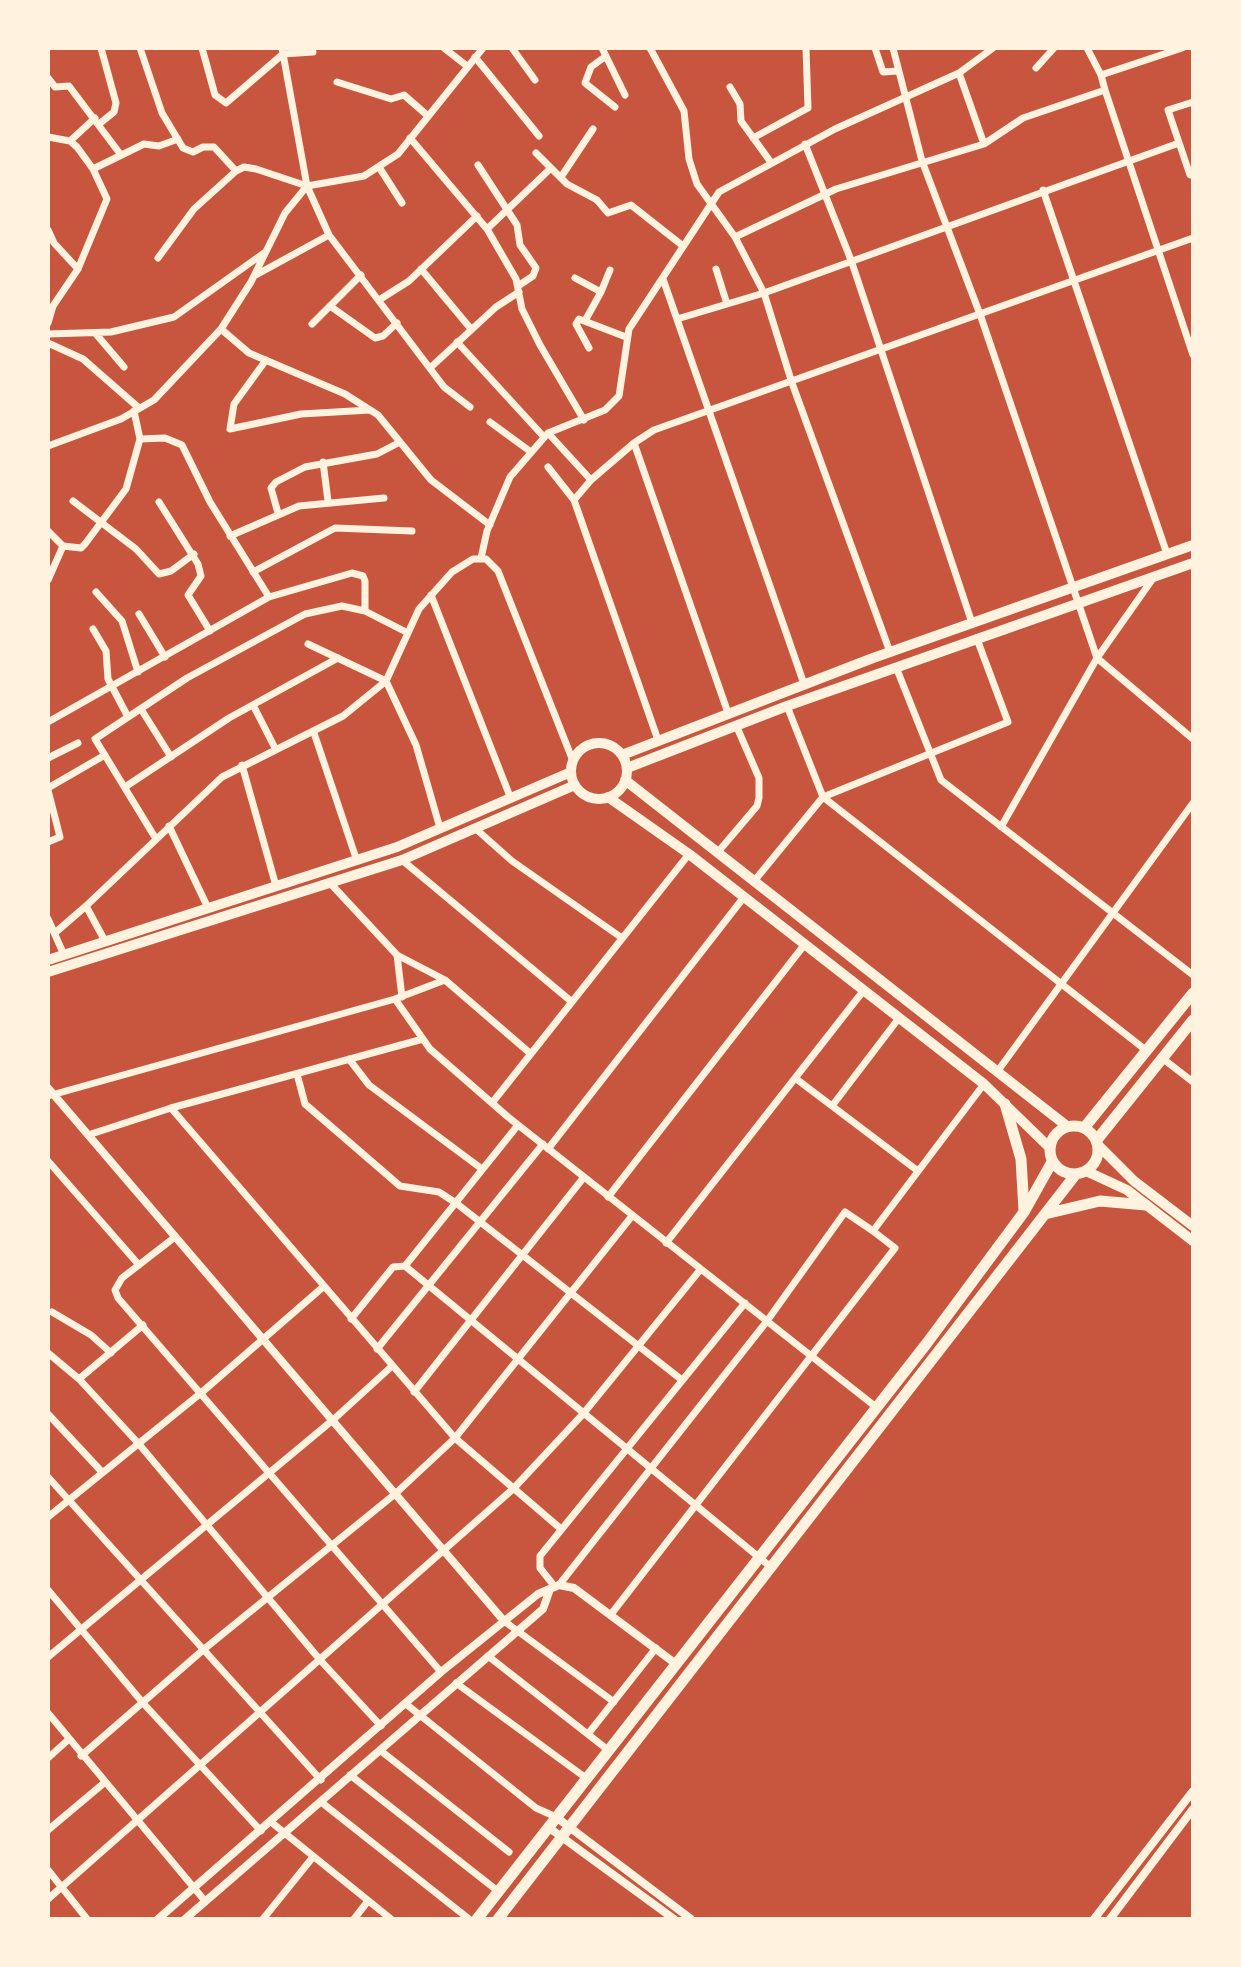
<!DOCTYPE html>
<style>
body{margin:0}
#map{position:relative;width:1241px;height:1967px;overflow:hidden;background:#c8553d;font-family:Inter,sans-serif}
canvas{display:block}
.frame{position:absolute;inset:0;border:50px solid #fff3e0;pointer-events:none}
</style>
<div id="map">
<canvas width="1241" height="1967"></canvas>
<div class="frame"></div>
</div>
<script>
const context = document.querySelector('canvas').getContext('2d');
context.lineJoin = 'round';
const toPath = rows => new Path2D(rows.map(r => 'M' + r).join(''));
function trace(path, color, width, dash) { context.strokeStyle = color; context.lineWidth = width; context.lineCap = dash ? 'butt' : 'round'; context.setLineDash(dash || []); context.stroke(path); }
trace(toPath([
 [140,48,162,113,183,148,193,152,203,147,214,147,236,171],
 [202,48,215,95,226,103,283,54,313,52,312,48],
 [282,48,307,186,329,235,444,387,470,407],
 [444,48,467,66],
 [512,48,535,80],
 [602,48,625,95],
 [650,48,684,111,689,159,697,184,735,237],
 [875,48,883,72,898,71],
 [893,48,922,161,981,317,1097,658,1193,739],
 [1087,48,1101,75],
 [606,56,591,67,585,83,615,107],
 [475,57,539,136],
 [1036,68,1054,48],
 [959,73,984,144],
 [48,78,55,87,69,86,121,155],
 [337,82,391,99,404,95,428,116],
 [730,87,740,104,741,121,770,161],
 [1105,90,1193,355],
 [1193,102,1168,110,1190,175,1193,175],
 [99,124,114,112,116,103,101,48],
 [48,137,70,141,77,147,93,169,107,199,78,269,53,306,48,323],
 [410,138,487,229,516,279,522,309,540,345,584,420],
 [753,138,808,108,806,48],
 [70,141,95,118],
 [805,144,851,260,972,623],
 [536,153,567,184,597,200,608,213,631,205,683,246],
 [478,165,517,225,520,245,536,268,533,276,518,286],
 [379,167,402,203],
 [93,169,144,144,159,146,178,139],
 [561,177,593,129],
 [1043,190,1167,554],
 [487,229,551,168],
 [48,230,54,243,78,269],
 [158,258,194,209,236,171,244,167,256,169,307,186],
 [421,269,471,329],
 [716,269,727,304],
 [254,276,329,235],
 [575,278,601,292,586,319],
 [663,279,804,684],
 [601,292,610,270],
 [379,300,409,281,477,216],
 [330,306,375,338,383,336,397,323],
 [677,319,764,293,1179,143],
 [312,324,361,275],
 [221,329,249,353,345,394,378,415,431,480,490,525],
 [48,334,111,332,174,317,264,253],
 [96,334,124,367],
 [457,342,544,437],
 [48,343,83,359,139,408],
 [589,348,576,324,579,319,626,337],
 [266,360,234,404,230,429,301,414,370,410],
 [430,368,496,307,519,292],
 [490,422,531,452],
 [548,433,591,480],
 [140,439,165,438,182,445,210,502,269,597],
 [634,443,728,713],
 [48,446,121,419,154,400,221,329,251,282,285,213,307,186,364,176,398,154,483,48],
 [323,462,328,501],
 [548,467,574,500],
 [73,501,136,549,159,574,171,571,194,554],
 [159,502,198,564,201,576,188,595,210,631],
 [278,513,271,488,276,482,305,467,377,454,400,442],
 [48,531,63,546],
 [230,536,299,506,384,498],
 [481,558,487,531,510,477,548,433,605,410,619,396,629,329,719,192,835,129,959,73,993,48],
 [253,572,335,528,412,531],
 [48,580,63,546,81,548,85,544,126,489,140,439,134,411],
 [96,592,122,621,138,672],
 [431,595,511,799],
 [139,614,165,657],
 [93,629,106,651,108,679,128,717],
 [308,644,386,681,416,745,440,828],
 [890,652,792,383,764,293,735,237,836,189,984,144,1023,118,1105,90,1101,75,1182,48],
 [896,667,941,780,1193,975],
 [253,705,275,748],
 [787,706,823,797,1147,1051],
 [141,709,171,757],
 [48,722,269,597,352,573,363,576,365,581,365,611],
 [314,733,357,861],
 [658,740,574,500,591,480,634,443,654,430,1193,238],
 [48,758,78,743],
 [242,765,276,886],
 [125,787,229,718,338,658],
 [48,788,105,755],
 [48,790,60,837,48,842],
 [169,826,208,908],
 [1001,827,1097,658,1154,577],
 [476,829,512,861,622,938],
 [156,839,95,739,187,678,305,614,342,606,365,611,406,632],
 [718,852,757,806,759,798,759,778,736,725],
 [402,860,572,1002],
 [755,880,823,797,1008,722,977,639],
 [330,883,397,955,402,997],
 [48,919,64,955],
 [56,932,86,906],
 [105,941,86,906,222,777,343,716,386,681,419,609,452,572,473,559,486,559,498,571,573,761],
 [397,955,445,980,531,1054],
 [395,999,430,1049,508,1117,876,1407],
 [1162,1058,1193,1082],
 [349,1059,369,1085,482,1169],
 [997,1072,1193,803],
 [297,1074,305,1104,400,1186,439,1192,456,1203,682,1380],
 [795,1078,918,1171],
 [48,1096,395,999,445,980],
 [492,1103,689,854],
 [832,1106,899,1018],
 [171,1108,423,1039],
 [88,1135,171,1108,455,1438,561,1529],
 [548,1149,744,897],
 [48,1161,139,1265],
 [608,1197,805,944],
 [175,1237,122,1278,115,1290,118,1298,441,1672],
 [666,1243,864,990],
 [405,1266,518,1125],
 [52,1312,91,1335,111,1353],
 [351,1319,393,1267,405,1266,772,1568],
 [377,1349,543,1144],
 [48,1353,79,1379,138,1443,321,1661,381,1726],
 [79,1379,143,1325],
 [414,1392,584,1177],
 [48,1414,102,1472],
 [48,1477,321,1780],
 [48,1517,201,1393,323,1287],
 [559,1585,767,1321,845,1212,873,1231,984,1084],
 [555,1587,540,1568,540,1556,745,1303],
 [48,1590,143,1703,261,1831],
 [612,1613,895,1248,873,1231],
 [504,1621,614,1702],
 [488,1656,608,1750],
 [48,1657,334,1419,391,1367],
 [456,1683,586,1778],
 [406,1704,536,1808,556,1817],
 [48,1713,205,1901],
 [588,1734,656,1648],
 [381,1751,509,1852],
 [81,1756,203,1650,395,1494,455,1438,632,1216],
 [48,1758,68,1740],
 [350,1775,499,1892],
 [321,1802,469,1919],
 [271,1822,391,1919],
 [48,1830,104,1783],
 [48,1870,87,1919],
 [48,1899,513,1489,583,1414,700,1270],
 [263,1919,313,1857],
 [354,1919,368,1901]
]), '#fff3e0', 7);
trace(toPath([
 [48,1088,504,1621],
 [556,1817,691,1919],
 [548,1827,674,1919],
 [158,1919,441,1672,538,1594,559,1585,574,1588,676,1664],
 [185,1919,543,1609,549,1592],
 [1094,1919,1193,1791],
 [1110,1919,1193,1809]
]), '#fff3e0', 8);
trace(toPath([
 '571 771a28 28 0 1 1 56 0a28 28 0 1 1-56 0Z',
 [622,755,873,658,1193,545],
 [627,768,787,706,1193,563],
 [625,780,1068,1127],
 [608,797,689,854,984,1084,1050,1148],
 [48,960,397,847,571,772],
 [48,972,402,860,575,785],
 [1098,1145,1134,1181,1193,1226],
 [1086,1171,1127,1190,1193,1241]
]), '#fff3e0', 10);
trace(toPath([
 [1005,1104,1021,1159,1024,1211],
 '1050 1150a24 24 0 1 1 48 0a24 24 0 1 1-48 0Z',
 [1084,1128,1193,993],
 [1096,1141,1193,1020],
 [1045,1214,1100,1201,1146,1205],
 [477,1919,927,1343,1024,1212,1052,1162],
 [498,1919,1076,1174]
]), '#fff3e0', 11);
</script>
